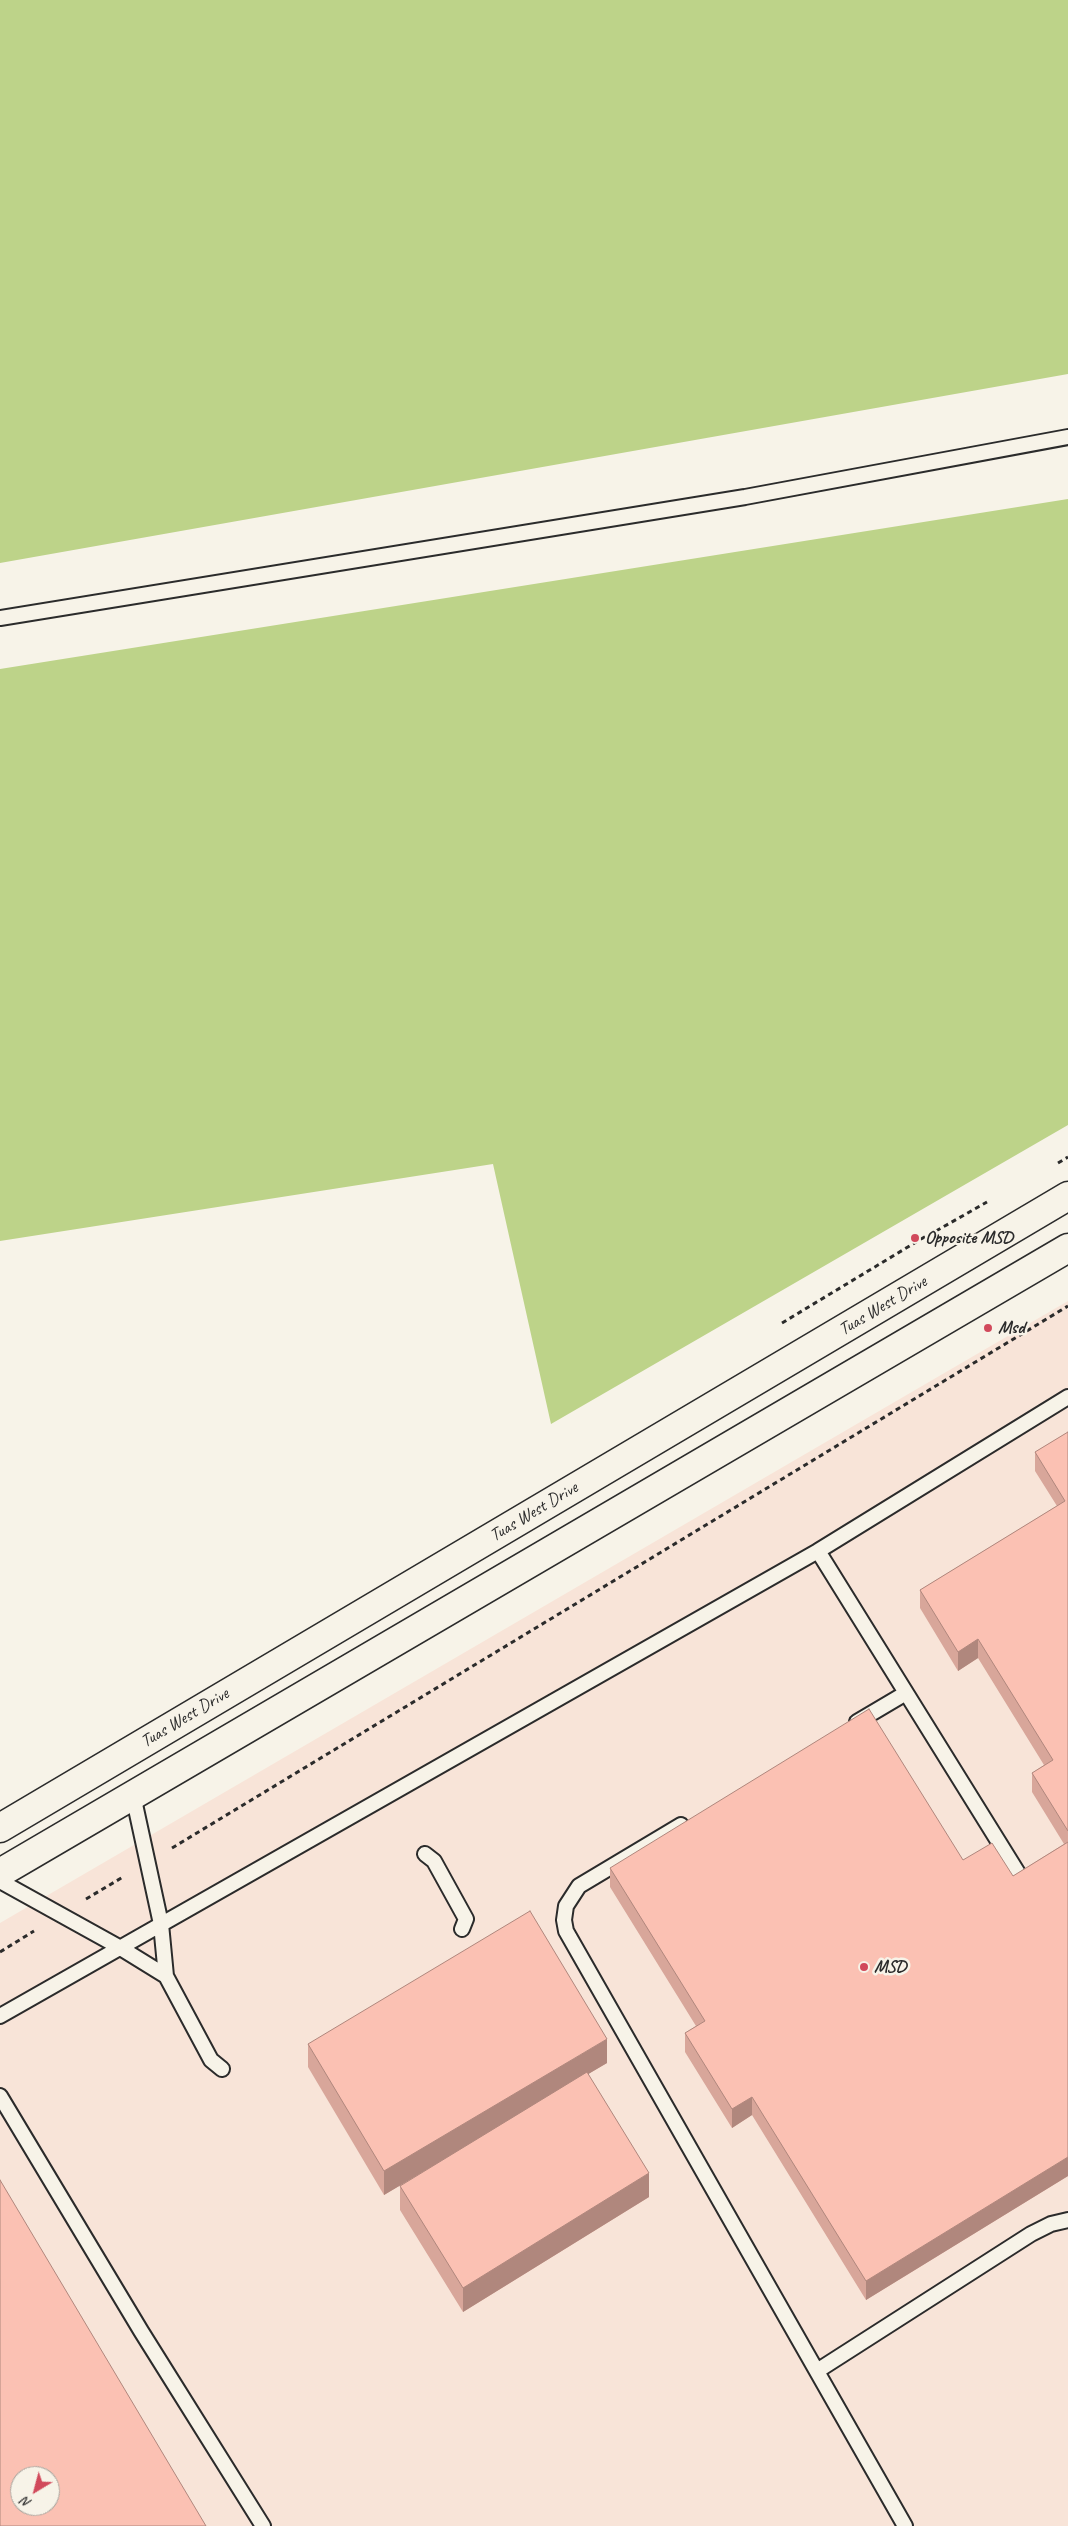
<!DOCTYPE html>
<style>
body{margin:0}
#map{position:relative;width:1068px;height:2526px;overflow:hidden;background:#f7f3e8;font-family:Caveat,sans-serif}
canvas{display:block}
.north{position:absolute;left:10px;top:2466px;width:50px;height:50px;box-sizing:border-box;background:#f7f3e8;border:1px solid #a5a39c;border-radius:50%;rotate:217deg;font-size:14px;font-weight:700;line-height:20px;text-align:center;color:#2b2b2b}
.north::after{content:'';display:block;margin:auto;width:18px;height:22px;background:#d1495b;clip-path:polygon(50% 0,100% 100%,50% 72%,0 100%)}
</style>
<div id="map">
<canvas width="1068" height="2526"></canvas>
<div class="north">N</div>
</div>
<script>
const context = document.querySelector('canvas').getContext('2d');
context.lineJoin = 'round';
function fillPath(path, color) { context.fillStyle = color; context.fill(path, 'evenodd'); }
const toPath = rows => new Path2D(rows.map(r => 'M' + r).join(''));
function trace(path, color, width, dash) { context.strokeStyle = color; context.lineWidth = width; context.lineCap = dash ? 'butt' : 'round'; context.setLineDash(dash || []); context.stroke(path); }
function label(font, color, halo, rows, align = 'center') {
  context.font = font + ' Caveat,sans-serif'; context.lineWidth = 5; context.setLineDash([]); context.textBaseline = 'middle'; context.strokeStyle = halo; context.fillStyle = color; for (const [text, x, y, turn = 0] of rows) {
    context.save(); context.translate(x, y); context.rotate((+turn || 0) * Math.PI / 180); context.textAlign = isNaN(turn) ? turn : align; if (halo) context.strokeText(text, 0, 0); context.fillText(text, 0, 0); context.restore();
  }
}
fillPath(toPath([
 [1068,1301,1068,2526,0,2526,0,1923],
 [20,2476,50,2476,50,2506,20,2506]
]), '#f8e4d8');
fillPath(toPath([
 [0,0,1068,0,1068,374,0,563],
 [1068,499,1068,1125,551,1424,493,1164,0,1241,0,669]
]), '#bdd389');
const service = toPath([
 [0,618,745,497,1068,437],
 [818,1551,1026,1886],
 [857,1722,906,1693],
 [133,1795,161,1924,166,1976,211,2060,222,2069],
 [681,1825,579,1886,566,1906,564,1920,566,1931,905,2526],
 [425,1854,434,1861,466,1919,462,1929],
 [0,1881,119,1947,166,1976],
 [0,2016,818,1551,1068,1397],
 [0,2096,141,2331,263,2526],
 [817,2371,1031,2234,1051,2224,1068,2220]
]);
const secondary = toPath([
 [0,1828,1068,1196],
 [0,1873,1068,1248]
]);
trace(service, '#2b2b2b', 18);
trace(secondary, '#2b2b2b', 31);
trace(toPath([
 [1058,1163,1068,1157],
 [936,1231,987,1202],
 [782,1323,936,1230],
 [172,1848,1068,1306],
 [86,1899,123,1877],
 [0,1952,34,1931]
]), '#2b2b2b', 3, [5, 4]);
trace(service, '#f7f3e8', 14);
trace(secondary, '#f7f3e8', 28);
fillPath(toPath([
 [1068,1432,1068,2176,866,2300,752,2115,732,2128,685,2052,685,2033,696,2026,610,1887,610,1868,963,1860,1013,1876,1064,1844,1032,1792,1032,1773,1044,1765,978,1658,958,1671,920,1608,920,1590,1057,1506,1035,1471,1035,1452],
 [308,2044,607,2063,588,2074,649,2197,463,2312,400,2210,400,2186,451,2155,384,2195,308,2067]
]), '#d8a69a');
fillPath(toPath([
 [978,1639,978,1658,958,1671,958,1652],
 [607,2039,607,2063,384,2195,384,2171],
 [752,2097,752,2115,732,2128,732,2109],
 [1068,2157,1068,2176,866,2300,866,2281],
 [649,2173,649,2197,463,2312,463,2288]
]), '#b0877d');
const building = toPath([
 [1068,1432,1068,1831,1032,1773,1053,1760,978,1639,958,1652,920,1590,1065,1501,1035,1452,1068,1432],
 [869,1709,963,1860,992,1843,1013,1876,1068,1842,1068,2157,866,2281,752,2097,732,2109,685,2033,705,2021,610,1868,869,1709],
 [530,1911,607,2039,384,2171,308,2044,530,1911],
 [587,2072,649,2173,463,2288,400,2186,587,2072],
 [0,2180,206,2526,0,2526,0,2180],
 [20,2476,50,2476,50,2506,20,2506,20,2476]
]);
fillPath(building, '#fbc1b3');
trace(building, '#b0877d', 1);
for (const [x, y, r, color] of [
 [915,1238,5,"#d1495b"],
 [988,1328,5,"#d1495b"],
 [864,1967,5,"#d1495b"]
]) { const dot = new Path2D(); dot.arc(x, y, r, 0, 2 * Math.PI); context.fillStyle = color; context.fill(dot); trace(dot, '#f7f3e8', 2); }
label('bold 18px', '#2b2b2b', '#f7f3e8', [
 ["Opposite MSD",925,1238],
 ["Msd",998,1328],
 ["MSD",874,1967]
], 'left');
label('18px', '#2b2b2b', '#f7f3e8', [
 ["Tuas West Drive",883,1306,-31],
 ["Tuas West Drive",534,1512,-31],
 ["Tuas West Drive",185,1718,-31]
]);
</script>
